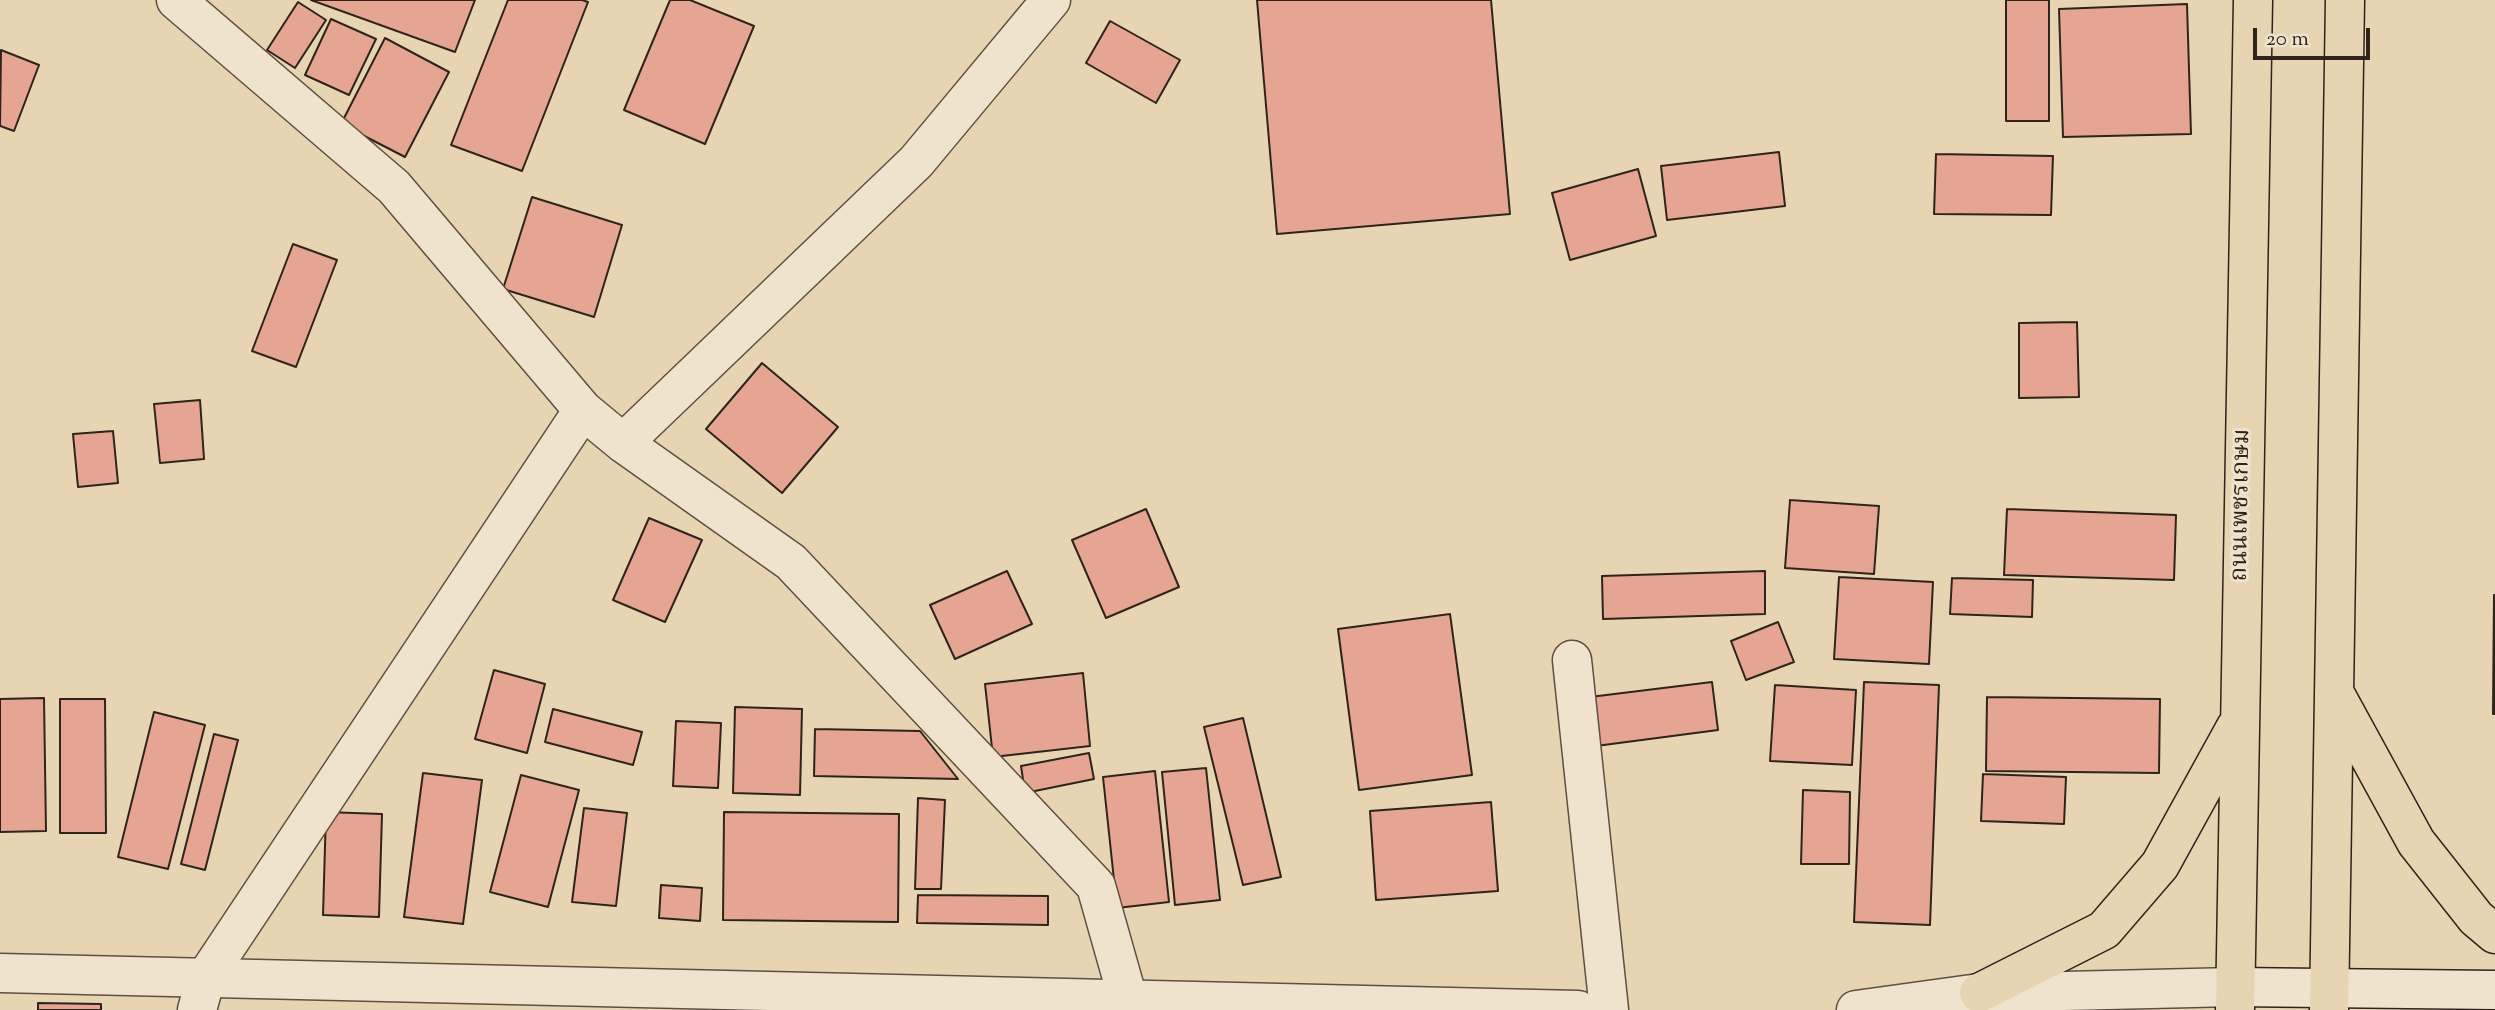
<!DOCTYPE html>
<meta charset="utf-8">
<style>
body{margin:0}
#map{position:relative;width:2495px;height:1010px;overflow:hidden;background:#e7d4b2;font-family:"Sorts Mill Goudy",serif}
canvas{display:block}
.scale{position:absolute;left:2253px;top:28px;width:117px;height:32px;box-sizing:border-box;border:4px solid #2f241c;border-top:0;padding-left:9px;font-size:21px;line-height:24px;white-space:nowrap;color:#2f241c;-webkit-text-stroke:5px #efe3cd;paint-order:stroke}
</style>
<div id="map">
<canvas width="2495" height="1010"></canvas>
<div class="scale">20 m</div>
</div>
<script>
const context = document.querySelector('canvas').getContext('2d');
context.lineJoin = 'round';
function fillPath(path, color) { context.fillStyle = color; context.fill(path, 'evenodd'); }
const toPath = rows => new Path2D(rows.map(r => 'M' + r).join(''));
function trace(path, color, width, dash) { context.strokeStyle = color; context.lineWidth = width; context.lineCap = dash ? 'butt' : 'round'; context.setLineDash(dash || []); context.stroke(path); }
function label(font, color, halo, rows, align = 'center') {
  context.font = font + ' "Sorts Mill Goudy","Noto Serif Thai",serif'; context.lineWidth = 6; context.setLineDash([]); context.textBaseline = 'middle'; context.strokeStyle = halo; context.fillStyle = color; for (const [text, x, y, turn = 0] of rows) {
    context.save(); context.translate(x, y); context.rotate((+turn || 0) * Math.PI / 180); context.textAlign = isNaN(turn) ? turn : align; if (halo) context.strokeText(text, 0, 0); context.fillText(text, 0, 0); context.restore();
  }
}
const building = toPath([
 [311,0,475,0,455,52,311,0],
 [508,0,582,0,588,2,522,171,451,145,508,0],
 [670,0,690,0,754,26,705,144,624,110,670,0],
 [1257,0,1491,0,1510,214,1277,234,1257,0],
 [2006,0,2049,0,2049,121,2006,121,2006,0],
 [298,2,326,20,295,68,267,50,298,2],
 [2187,4,2191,134,2063,137,2059,9,2187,4],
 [331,19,376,39,349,95,305,75,331,19],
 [1110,21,1180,60,1156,103,1086,63,1110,21],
 [385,38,449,72,405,157,341,124,385,38],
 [1,50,39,65,14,131,0,126,1,50],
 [1779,152,1785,206,1667,220,1661,166,1779,152],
 [1936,154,2053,156,2051,215,1934,214,1936,154],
 [1638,169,1656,236,1570,260,1552,193,1638,169],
 [532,197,622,225,594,317,503,289,532,197],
 [293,244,337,260,296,367,252,351,293,244],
 [2077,322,2079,397,2019,398,2019,323,2077,322],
 [762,363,838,427,782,493,706,429,762,363],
 [200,400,204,459,160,463,154,404,200,400],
 [113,431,118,483,78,487,73,434,113,431],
 [1790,500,1879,506,1874,574,1785,568,1790,500],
 [1146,509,1179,587,1106,618,1072,540,1146,509],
 [2007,509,2176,515,2174,580,2004,575,2007,509],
 [649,518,702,540,665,622,613,600,649,518],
 [1007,571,1032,624,955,659,930,605,1007,571],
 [1765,571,1765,614,1603,619,1602,576,1765,571],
 [1839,577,1933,582,1929,664,1834,659,1839,577],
 [1952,578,2033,580,2032,617,1950,614,1952,578],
 [2494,595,2495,595,2495,714,2493,714,2494,595],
 [1450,614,1472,775,1359,790,1338,629,1450,614],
 [1778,622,1794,662,1746,680,1731,641,1778,622],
 [494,670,545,684,527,753,475,739,494,670],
 [1083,673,1090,746,993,757,985,684,1083,673],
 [1712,682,1718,730,1596,746,1590,697,1712,682],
 [1864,682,1939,685,1930,925,1854,922,1864,682],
 [1775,685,1856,690,1852,765,1770,761,1775,685],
 [1987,697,2160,699,2159,773,1986,771,1987,697],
 [44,698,46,831,0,832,0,699,44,698],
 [60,699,105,699,106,833,60,833,60,699],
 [735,707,802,709,800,795,733,793,735,707],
 [553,709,642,732,633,765,545,742,553,709],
 [154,712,205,725,168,869,118,857,154,712],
 [1243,718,1281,877,1243,885,1204,727,1243,718],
 [676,721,721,723,718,788,673,786,676,721],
 [815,729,920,731,958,779,814,776,815,729],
 [214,734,238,740,205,870,181,864,214,734],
 [1089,753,1094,779,1025,793,1021,766,1089,753],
 [1206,768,1220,900,1175,905,1162,772,1206,768],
 [1155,771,1169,902,1117,908,1103,777,1155,771],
 [423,773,482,780,463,924,404,917,423,773],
 [1983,774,2066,777,2064,824,1981,821,1983,774],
 [521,775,579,790,548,907,490,892,521,775],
 [1803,790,1850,792,1849,864,1801,864,1803,790],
 [918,798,945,800,941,889,915,889,918,798],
 [1491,802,1498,891,1376,900,1370,811,1491,802],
 [584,808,627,813,616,906,572,902,584,808],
 [326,812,382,814,379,917,323,915,326,812],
 [724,812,899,814,898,922,723,920,724,812],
 [661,885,702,888,700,921,659,918,661,885],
 [918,895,1048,896,1048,925,917,923,918,895],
 [38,1003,101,1004,101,1010,38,1010,38,1003]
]);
fillPath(building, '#e6a592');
trace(building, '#2f241c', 2);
const minor = toPath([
 [176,0,394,187,583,410,623,443,791,562,1096,886,1128,999,1128,1010],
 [623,443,916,162,1051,0],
 [1572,660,1609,1010],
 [197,1010,206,977,583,410]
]);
const tertiary = toPath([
 [0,973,1578,1010],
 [1856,1010,1979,993,2235,987]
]);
const secondary = toPath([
 [2235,987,2495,990]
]);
const trunk = toPath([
 [2334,692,2416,842,2476,918,2495,934],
 [1979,993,2104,930,2160,865,2236,727],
 [2235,1010,2253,0],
 [2329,1010,2345,0]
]);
trace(minor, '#5d5042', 41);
trace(tertiary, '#5d5042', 41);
trace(secondary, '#2f241c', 41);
trace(trunk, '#2f241c', 41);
trace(minor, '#efe3cd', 38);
trace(tertiary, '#efe3cd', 38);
trace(secondary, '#efe3cd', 38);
trace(trunk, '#e7d4b2', 38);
label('24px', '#2f241c', '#efe3cd', [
 ["ถนนเพชรเกษม",2243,505,-89]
]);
</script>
